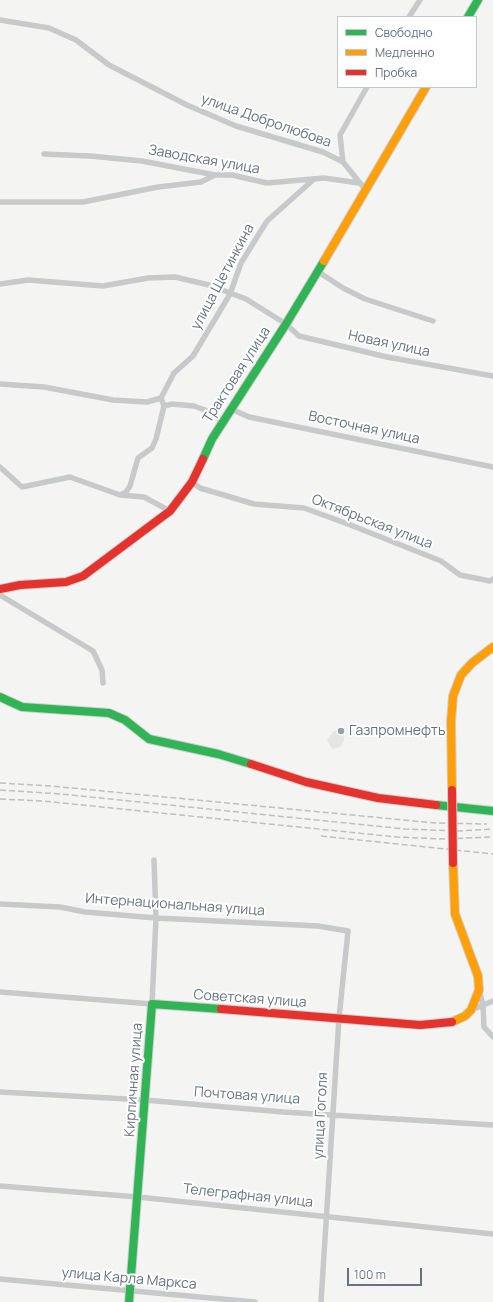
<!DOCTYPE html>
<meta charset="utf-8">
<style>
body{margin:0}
#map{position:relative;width:493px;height:1302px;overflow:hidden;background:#f4f4f2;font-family:Manrope,sans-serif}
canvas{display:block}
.legend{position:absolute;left:337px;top:16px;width:140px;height:72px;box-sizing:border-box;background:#fff;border:1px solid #c1c7cd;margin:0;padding:5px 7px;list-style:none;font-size:12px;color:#657381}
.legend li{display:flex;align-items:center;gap:8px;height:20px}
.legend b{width:20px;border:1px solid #c1c7cd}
.scale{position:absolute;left:347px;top:1268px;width:75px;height:18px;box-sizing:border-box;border:2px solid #657381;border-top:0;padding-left:5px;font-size:12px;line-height:14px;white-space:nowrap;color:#657381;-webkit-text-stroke:3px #fff;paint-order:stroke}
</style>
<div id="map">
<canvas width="493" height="1302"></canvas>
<ul class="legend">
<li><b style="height:5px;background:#30b455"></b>Свободно</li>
<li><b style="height:5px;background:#ff9f0a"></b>Медленно</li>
<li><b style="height:5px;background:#e5322d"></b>Пробка</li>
</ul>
<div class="scale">100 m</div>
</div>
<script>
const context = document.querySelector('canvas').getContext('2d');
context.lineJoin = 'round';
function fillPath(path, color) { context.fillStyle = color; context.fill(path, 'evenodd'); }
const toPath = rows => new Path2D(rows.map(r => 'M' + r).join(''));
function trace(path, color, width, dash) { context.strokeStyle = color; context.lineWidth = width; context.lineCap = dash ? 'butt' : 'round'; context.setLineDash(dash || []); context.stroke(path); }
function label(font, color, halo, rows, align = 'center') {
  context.font = font + ' Manrope,sans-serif'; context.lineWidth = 4; context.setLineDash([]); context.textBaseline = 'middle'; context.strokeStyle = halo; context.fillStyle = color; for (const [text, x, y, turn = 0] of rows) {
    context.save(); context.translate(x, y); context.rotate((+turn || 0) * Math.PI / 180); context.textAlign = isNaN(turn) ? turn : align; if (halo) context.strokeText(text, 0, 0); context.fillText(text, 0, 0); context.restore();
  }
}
fillPath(toPath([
 [339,730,344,733,344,741,340,747,332,749,327,740,334,731]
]), '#e3e6e1');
const fast = toPath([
 [468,17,478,0],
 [203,459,212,439,286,324,324,261],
 [0,697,22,707,109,713,125,720,149,739,218,754,251,764],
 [436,805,493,811],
 [129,1302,152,1004,221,1009]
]);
const slow = toPath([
 [324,261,426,87],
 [452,790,451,722,453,696,461,675,472,663,493,647],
 [452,1022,465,1016,471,1010,479,990,478,976,455,914,453,863]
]);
const jam = toPath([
 [0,589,20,585,66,582,83,576,170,511,192,482,203,459],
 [251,764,306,782,378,798,436,805],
 [221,1009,420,1025,452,1022]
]);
trace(fast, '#d0d0d0', 10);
trace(slow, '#d0d0d0', 10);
trace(jam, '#d0d0d0', 10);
trace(toPath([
 [409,17,420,0],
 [0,20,49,28,76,40,109,65,187,105,236,126,323,152,343,162,365,189],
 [44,154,90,156,142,161,215,175,232,175,267,183,324,178,359,183],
 [343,162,340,135,367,87],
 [0,202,83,202,158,187,201,182,215,175],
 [317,271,343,288,365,299,433,321],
 [0,284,28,280,103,286,148,278,175,277,209,285,246,299,286,324,299,336,387,357,493,376],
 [0,384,44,387,113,400,147,402,161,398,174,373,193,356,230,294,241,263,267,221,313,180],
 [164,406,172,404,194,406,205,410,223,421],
 [231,409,249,417,493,467],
 [0,467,22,487,70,477,120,495,144,497,170,511],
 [192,482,200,488,254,504,304,508,348,524,441,561,460,575,490,581,493,579],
 [120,495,126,492,130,486,138,458,152,448,156,439,164,406,161,398],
 [0,595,93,651,102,670,103,683],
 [0,904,60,907,85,912,156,918,318,926,348,931,339,1018,321,1302],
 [479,990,483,1005,484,1027,493,1037],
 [0,992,152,1004,156,918,154,860],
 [471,1010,493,1001],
 [0,1092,145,1100,283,1112,493,1125],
 [0,1186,138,1197,493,1234],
 [0,1279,255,1302]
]), '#c8c9ca', 5.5);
trace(fast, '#30b455', 8);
trace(slow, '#ff9f0a', 8);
trace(jam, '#e5322d', 8);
trace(toPath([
 [0,783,51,786,435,823,487,824],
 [0,790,61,794,405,829,458,831,493,829],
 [0,799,43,801,397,837,444,839,493,837],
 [321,836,493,854]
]), '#bebfc1', 1.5, [6, 3]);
const jamBridge = toPath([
 [452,790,453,863]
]);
trace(jamBridge, '#d0d0d0', 10, []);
trace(jamBridge, '#e5322d', 8);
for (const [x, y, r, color] of [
 [341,731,4,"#97a0a9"]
]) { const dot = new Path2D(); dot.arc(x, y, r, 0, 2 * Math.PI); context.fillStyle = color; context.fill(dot); trace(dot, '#fff', 1.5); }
label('14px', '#657381', '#fff', [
 ["улица Добролюбова",266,121,19],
 ["Заводская улица",204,160,10],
 ["улица Щетинкина",223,277,-62],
 ["Новая улица",389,344,12],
 ["Трактовая улица",237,375,-57],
 ["Восточная улица",364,428,12],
 ["Октябрьская улица",372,522,21],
 ["Интернациональная улица",175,905,4],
 ["Советская улица",250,999,4],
 ["Кирпичная улица",134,1080,-86],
 ["Почтовая улица",247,1096,4],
 ["улица Гоголя",321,1116,-87],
 ["Телеграфная улица",248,1196,6],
 ["улица Карла Маркса",129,1279,5]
]);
label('14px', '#657381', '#fff', [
 ["Газпромнефть",349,731]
], 'left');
</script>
